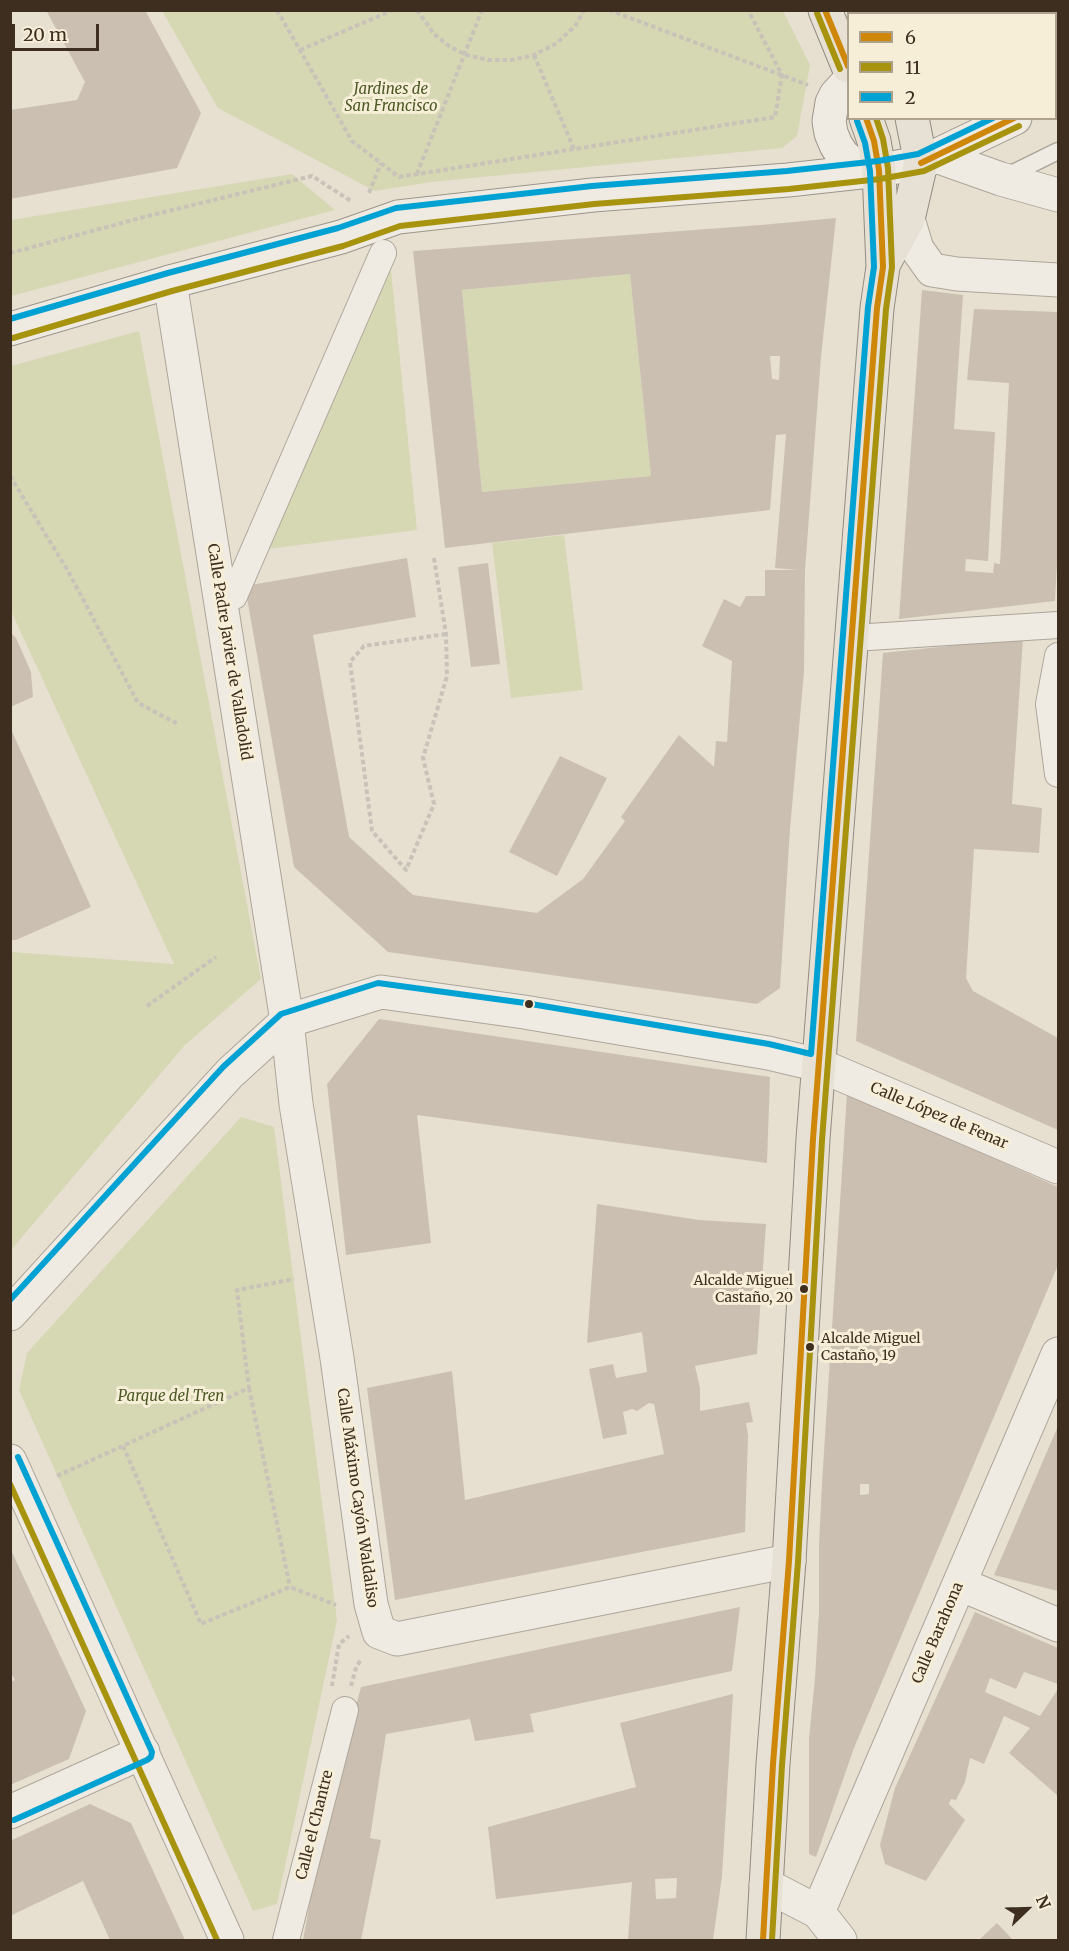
<!DOCTYPE html>
<meta charset="utf-8">
<style>
body{margin:0}
#map{position:relative;width:1069px;height:1951px;overflow:hidden;background:#e7e0d1;font-family:Merriweather,serif}
canvas{display:block}
.frame{position:absolute;inset:0;border:12px solid #3d2e20;pointer-events:none}
.legend{position:absolute;left:847px;top:12px;width:210px;height:108px;box-sizing:border-box;background:#f7eed8;border:2px solid #ada18e;margin:0;padding:8px 10px;list-style:none;font-size:18px;color:#3d2e20}
.legend li{display:flex;align-items:center;gap:12px;height:30px}
.legend b{width:30px;border:2px solid #ada18e}
.north{position:absolute;left:997px;top:1879px;width:60px;height:60px;-webkit-text-stroke:4px #f7eed8;paint-order:stroke;rotate:67deg;font-size:16px;font-weight:700;line-height:24px;text-align:center;color:#3d2e20}
.north::after{content:'';display:block;margin:auto;width:21px;height:27px;background:#3d2e20;clip-path:polygon(50% 0,100% 100%,50% 72%,0 100%)}
.scale{position:absolute;left:12px;top:24px;width:87px;height:27px;box-sizing:border-box;border:3px solid #3d2e20;border-top:0;padding-left:8px;font-size:18px;line-height:21px;white-space:nowrap;color:#3d2e20;-webkit-text-stroke:4px #f7eed8;paint-order:stroke}
</style>
<div id="map">
<canvas width="1069" height="1951"></canvas>
<div class="frame"></div>
<ul class="legend">
<li><b style="height:8px;background:#ce8708"></b>6</li>
<li><b style="height:8px;background:#a8930e"></b>11</li>
<li><b style="height:8px;background:#00a2d3"></b>2</li>
</ul>
<div class="north">N</div>
<div class="scale">20 m</div>
</div>
<script>
const context = document.querySelector('canvas').getContext('2d');
context.lineJoin = 'round';
function fillPath(path, color) { context.fillStyle = color; context.fill(path, 'evenodd'); }
const toPath = rows => new Path2D(rows.map(r => 'M' + r).join(''));
function trace(path, color, width, dash) { context.strokeStyle = color; context.lineWidth = width; context.lineCap = dash ? 'butt' : 'round'; context.setLineDash(dash || []); context.stroke(path); }
function label(font, color, halo, rows, align = 'center') {
  context.font = font + ' Merriweather,serif'; context.lineWidth = 6; context.setLineDash([]); context.textBaseline = 'middle'; context.strokeStyle = halo; context.fillStyle = color; for (const [text, x, y, turn = 0] of rows) {
    context.save(); context.translate(x, y); context.rotate((+turn || 0) * Math.PI / 180); context.textAlign = isNaN(turn) ? turn : align; if (halo) context.strokeText(text, 0, 0); context.fillText(text, 0, 0); context.restore();
  }
}
fillPath(toPath([
 [162,11,783,11,810,65,797,136,782,148,431,182,375,191,218,108],
 [925,11,1058,11,1058,51,1056,53,1056,14,926,14],
 [292,174,335,210,11,296,11,220],
 [391,270,417,530,268,549],
 [630,274,651,476,482,492,462,290],
 [139,331,261,979,185,1045,11,1250,11,952,174,964,11,611,11,366],
 [564,535,583,690,511,698,492,543],
 [241,1117,274,1127,337,1620,277,1904,253,1911,19,1390,27,1353]
]), '#d6d7b3');
fillPath(toPath([
 [46,10,145,10,201,113,177,168,10,199,10,110,77,100,85,82],
 [836,218,821,357,805,570,804,672,790,829,780,988,757,1004,388,952,294,867,245,586,407,558,416,617,313,635,349,837,413,895,537,913,583,879,625,821,621,817,679,735,714,767,716,741,727,742,732,661,702,646,724,599,740,607,746,596,765,596,765,570,798,570,775,568,786,434,776,435,770,510,445,548,413,251,761,225],
 [630,274,651,476,482,492,462,290],
 [770,356,780,356,779,380,772,379],
 [922,290,963,295,954,429,995,432,988,561,966,559,965,571,993,573,994,563,1000,564,1009,383,967,380,974,309,1058,312,1058,545,1055,601,899,619],
 [488,563,500,664,471,667,458,567],
 [10,632,16,638,31,672,33,697,10,707],
 [1023,638,1012,804,1042,808,1039,853,974,849,966,978,973,991,1058,1038,1058,1130,856,1041,883,653],
 [10,727,91,907,16,940,10,940],
 [560,756,607,778,557,876,509,852],
 [379,1019,770,1077,767,1163,417,1115,431,1243,346,1255,327,1084],
 [847,1093,1058,1187,1058,1265,854,1748,816,1857,809,1854,809,1739,815,1678,819,1612,819,1545,822,1483],
 [860,1484,869,1484,869,1494,860,1495],
 [597,1204,699,1220,766,1224,757,1354,695,1366,700,1388,700,1411,749,1402,753,1422,746,1423,748,1435,745,1532,395,1600,367,1388,452,1371,465,1500,664,1454,654,1404,649,1403,637,1411,632,1409,623,1412,627,1434,603,1439,589,1369,613,1364,616,1378,647,1372,642,1332,587,1343],
 [1058,1426,1058,1591,994,1575],
 [10,1548,86,1711,69,1759,10,1785,10,1682,15,1680,10,1671],
 [740,1607,732,1671,530,1714,534,1732,475,1741,470,1719,386,1734,370,1838,381,1840,361,1940,303,1940,323,1830,361,1687],
 [975,1612,1058,1648,1058,1684,1024,1672,1016,1689,990,1678,985,1692,1040,1716,1058,1689,1058,1796,1009,1753,1030,1728,1004,1716,984,1764,970,1758,965,1782,956,1800,951,1799,949,1804,965,1820,926,1881,885,1864,880,1845,895,1788],
 [733,1694,722,1876,713,1940,628,1940,632,1882,496,1899,488,1827,636,1787,620,1723],
 [677,1878,676,1898,656,1899,655,1879],
 [90,1804,131,1823,185,1940,110,1940,83,1881,10,1916,10,1841],
 [997,1923,1013,1940,979,1940,981,1938]
]), '#cbbfb2');
const service = toPath([
 [1005,177,1058,151]
]);
const pedestrian = toPath([
 [234,596,383,253],
 [853,638,1058,625],
 [1058,656,1049,704,1058,774],
 [286,1940,345,1710]
]);
const minor = toPath([
 [936,156,1001,179,1058,195],
 [908,219,917,249,932,270,957,274,1058,280],
 [170,282,287,1021,296,1104,337,1358,371,1604,379,1632,397,1639,789,1561],
 [10,1314,230,1073,287,1021,381,992,524,1012,768,1053,819,1065,1058,1167],
 [10,1461,227,1940],
 [960,1584,1058,1625],
 [10,1812,143,1752],
 [766,1885,818,1912,840,1940],
 [818,1912,1058,1354]
]);
const secondary = toPath([
 [848,82,836,95,832,103,829,121,831,133,836,145,843,156,851,162,864,168,877,169],
 [1056,99,1058,97],
 [10,329,170,282,341,237,398,217,593,195,788,180,879,170,921,163,1015,118]
]);
const primary = toPath([
 [825,10,848,66],
 [868,10,870,14],
 [883,265,908,219,921,163,912,118],
 [763,1940,773,1764,789,1561,813,1139,877,308,883,267,879,170,874,141,866,118]
]);
trace(service, '#ada599', 19);
trace(pedestrian, '#ada599', 28);
trace(minor, '#ada599', 35);
trace(secondary, '#9c958a', 35);
trace(primary, '#928b80', 35);
trace(toPath([
 [277,10,352,141,399,177,775,117,782,75,748,10],
 [417,10,434,34,449,46,466,55,489,60,511,60,534,55,557,43,576,25,584,10],
 [490,10,509,10],
 [609,10,808,85],
 [300,50,393,10],
 [534,55,574,149],
 [1056,59,1058,58],
 [417,174,482,10],
 [369,193,381,163],
 [10,253,148,216,312,176,351,201],
 [10,476,68,571,138,703,178,724],
 [434,558,446,634,447,676,423,758,434,804,406,870,372,831,350,662,364,646,446,634],
 [147,1006,216,957],
 [249,1388,290,1587],
 [123,1446,201,1624,290,1587,336,1605],
 [57,1476,249,1388,237,1290,294,1279],
 [332,1686,339,1644,349,1636],
 [351,1686,356,1668,361,1659]
]), '#c8c2b9', 4, [4.5, 3]);
trace(service, '#efebe3', 16);
trace(pedestrian, '#efebe3', 26);
trace(minor, '#efebe3', 33);
trace(secondary, '#efebe3', 33);
trace(primary, '#e6e1d4', 33);
trace(toPath([
 [825,10,848,66],
 [921,163,1014,118],
 [763,1940,773,1764,789,1561,813,1139,877,308,883,267,879,170,874,141,866,118]
]), '#ce8708', 6);
trace(toPath([
 [817,13,840,69],
 [13,338,172,291,343,246,400,226,594,204,789,189,880,179,924,171,1019,126],
 [10,1484,217,1940],
 [772,1940,782,1765,798,1562,822,1140,886,309,892,267,888,168,883,139,876,118]
]), '#a8930e', 6);
trace(toPath([
 [10,319,168,273,338,228,396,208,592,186,787,171,878,161,918,154,993,118],
 [10,1300,223,1067,281,1014,378,983,525,1003,769,1044,811,1054,868,307,874,267,870,171,865,143,857,121],
 [14,1820,147,1760,151,1757,152,1752,18,1457]
]), '#00a2d3', 6);
for (const [x, y, r, color] of [
 [529,1004,5,"#3d2e20"],
 [804,1289,5,"#3d2e20"],
 [810,1347,5,"#3d2e20"]
]) { const dot = new Path2D(); dot.arc(x, y, r, 0, 2 * Math.PI); context.fillStyle = color; context.fill(dot); trace(dot, '#f7eed8', 2); }
label('14px', '#3d2e20', '#f7eed8', [
 ["Alcalde Miguel",793,1281],
 ["Castaño, 20",793,1298],
 ["Alcalde Miguel",821,1339,"left"],
 ["Castaño, 19",821,1356,"left"]
], 'right');
label('italic 15px', '#4d5a26', '#f7eed8', [
 ["Jardines de",391,90],
 ["San Francisco",391,107],
 ["Parque del Tren",171,1397]
]);
label('15px', '#3d2e20', '#f7eed8', [
 ["Calle Padre Javier de Valladolid",229,652,81],
 ["Calle López de Fenar",939,1116,23],
 ["Calle Máximo Cayón Waldaliso",357,1498,82],
 ["Calle Barahona",938,1633,-67],
 ["Calle el Chantre",315,1825,-76]
]);
</script>
